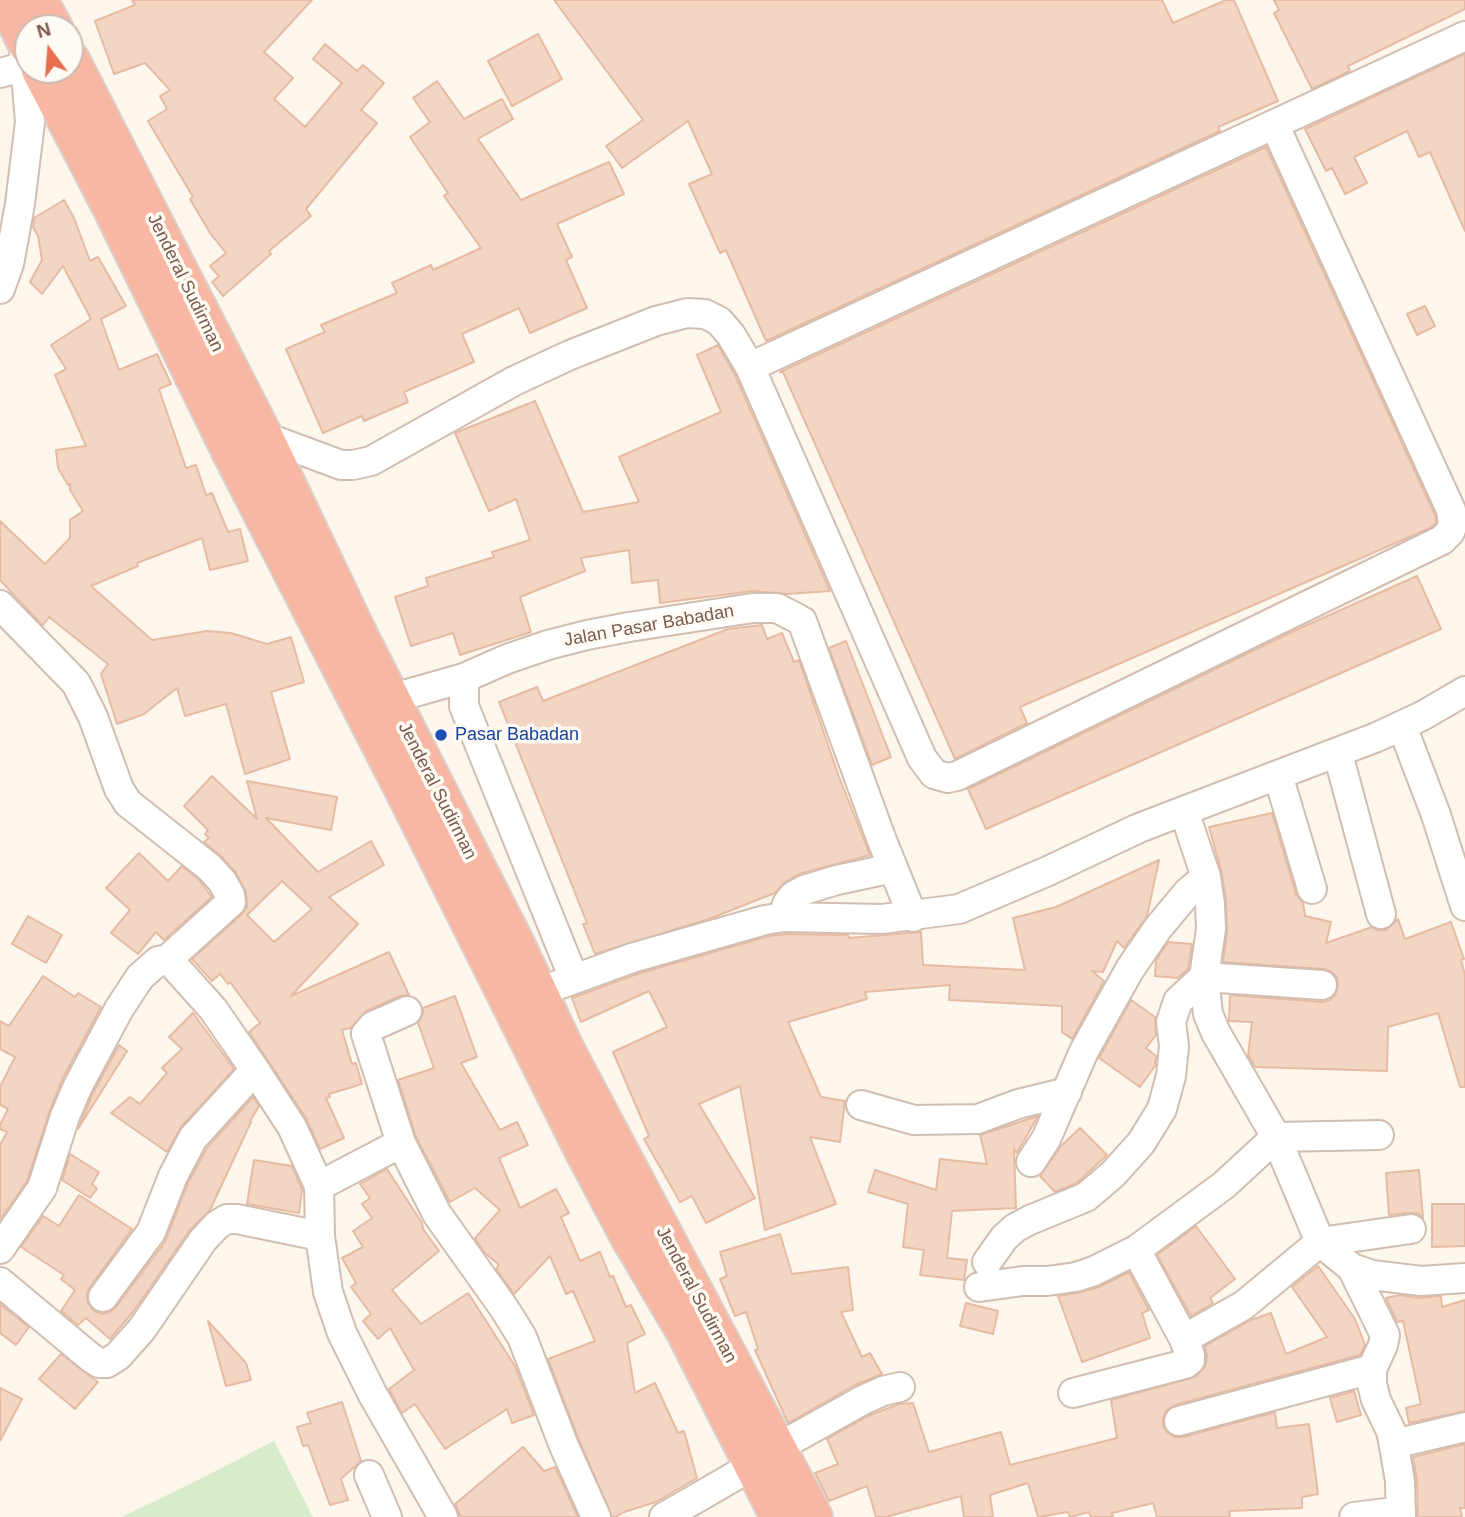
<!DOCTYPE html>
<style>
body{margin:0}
#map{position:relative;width:1465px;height:1517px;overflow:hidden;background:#fdf6ec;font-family:Helvetica,sans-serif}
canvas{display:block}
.north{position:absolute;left:14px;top:14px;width:70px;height:70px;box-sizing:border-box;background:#fffaf3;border:2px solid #cabbb1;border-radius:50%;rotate:344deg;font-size:19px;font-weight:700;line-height:28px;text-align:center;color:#7a5c4d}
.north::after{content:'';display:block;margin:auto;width:24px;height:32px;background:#e76f51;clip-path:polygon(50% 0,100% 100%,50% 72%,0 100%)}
</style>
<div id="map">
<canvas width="1465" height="1517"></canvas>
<div class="north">N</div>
</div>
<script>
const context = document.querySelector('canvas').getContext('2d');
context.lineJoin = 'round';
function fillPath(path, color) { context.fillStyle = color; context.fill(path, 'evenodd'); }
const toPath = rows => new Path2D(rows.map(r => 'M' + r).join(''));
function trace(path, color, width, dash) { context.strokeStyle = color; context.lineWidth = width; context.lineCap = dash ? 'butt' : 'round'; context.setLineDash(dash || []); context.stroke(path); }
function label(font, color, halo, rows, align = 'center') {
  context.font = font + ' Helvetica,sans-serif'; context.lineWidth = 7; context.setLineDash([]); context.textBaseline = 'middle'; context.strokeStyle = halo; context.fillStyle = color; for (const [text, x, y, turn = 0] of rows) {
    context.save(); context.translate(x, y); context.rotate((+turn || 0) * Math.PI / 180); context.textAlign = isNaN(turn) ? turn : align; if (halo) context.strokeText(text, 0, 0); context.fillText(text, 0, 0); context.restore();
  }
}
fillPath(toPath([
 [274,1441,313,1517,122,1517,200,1479]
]), '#d8ecc9');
const building = toPath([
 [132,0,312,0,264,52,293,78,274,99,305,127,342,83,313,59,325,44,357,71,363,65,384,83,361,110,377,123,306,209,311,216,269,251,271,254,223,296,212,282,219,276,210,266,226,253,210,233,190,199,193,197,148,121,167,109,160,96,170,90,145,63,114,74,95,21,135,5,132,0],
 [554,0,1162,0,1173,23,1226,0,1234,0,1278,101,1218,127,1220,131,766,341,726,250,720,253,689,184,712,174,688,121,622,168,606,146,643,120,554,0],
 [1274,0,1465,0,1465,9,1348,66,1350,71,1312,89,1274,13,1279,10,1274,0],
 [538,34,562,79,512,106,488,61,538,34],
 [1465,54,1465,231,1430,152,1419,157,1407,131,1354,157,1367,183,1345,194,1332,168,1326,171,1305,129,1465,54],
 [437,81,464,119,502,99,513,119,478,139,521,200,609,162,624,194,557,224,572,257,566,260,587,308,530,333,519,308,462,334,474,362,404,392,408,402,364,421,362,416,323,433,286,349,325,332,321,325,397,293,392,283,431,265,433,270,481,248,444,196,448,193,410,137,430,122,413,98,437,81],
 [1266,147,1435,515,1436,523,1430,528,1020,707,1027,723,955,759,783,372,780,372,1266,147],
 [64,200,74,218,90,261,98,257,126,306,101,319,119,370,157,354,171,384,159,389,186,468,196,465,206,495,212,493,228,532,240,529,248,561,210,570,202,538,137,563,138,566,91,586,152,640,207,631,231,633,267,644,291,637,304,682,271,692,290,759,245,774,226,704,185,716,177,688,144,714,117,724,101,674,108,664,49,617,43,625,41,624,0,580,0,521,45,564,70,538,70,520,83,511,70,490,70,484,68,485,58,468,56,450,86,446,55,375,66,369,51,345,91,319,63,266,42,294,30,282,42,260,38,236,33,227,34,218,64,200],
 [1425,306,1435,326,1417,335,1407,314,1425,306],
 [718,345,735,375,830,591,786,594,753,591,660,603,658,580,632,583,629,550,581,558,585,571,520,597,531,632,460,655,453,633,411,646,395,597,428,586,426,578,494,557,492,552,530,540,516,499,489,511,455,433,535,401,583,512,639,502,619,457,721,412,697,355,718,345],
 [1417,576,1441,629,986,829,968,789,1296,630,1417,576],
 [762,625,767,639,782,633,794,662,799,660,839,777,870,855,799,874,785,882,775,893,709,919,595,954,583,924,587,923,499,702,537,687,543,701,728,629,762,625],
 [846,641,891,757,872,765,829,648,846,641],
 [212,776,257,819,247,781,337,797,331,830,266,818,318,872,371,841,384,865,329,897,358,924,291,996,389,952,409,995,400,996,366,1011,351,1028,342,1030,352,1064,356,1063,362,1084,329,1094,330,1097,326,1098,344,1138,320,1149,306,1118,249,1032,260,1023,230,982,228,984,220,974,212,981,192,959,242,914,247,907,246,892,236,873,221,856,204,842,209,838,205,834,208,830,184,806,212,776],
 [282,881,312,909,274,942,247,915,282,881],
 [1272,813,1296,894,1303,903,1305,916,1331,922,1326,943,1372,927,1377,930,1386,930,1398,919,1405,939,1451,922,1464,959,1461,960,1465,975,1465,1087,1460,1087,1438,1013,1388,1027,1387,1071,1255,1067,1248,1055,1252,1022,1229,1021,1230,995,1322,1002,1330,1000,1335,995,1338,987,1337,977,1332,972,1324,969,1223,962,1227,931,1226,902,1222,874,1209,827,1272,813],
 [139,853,168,881,182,866,198,879,212,897,164,940,156,932,138,954,111,933,130,910,106,888,139,853],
 [1159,860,1147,916,1124,948,1117,941,1103,972,1092,971,1104,981,1072,1039,1062,1032,1062,1006,949,1000,950,985,865,992,867,999,788,1022,821,1097,845,1101,840,1142,810,1137,836,1204,765,1230,740,1086,699,1104,755,1198,706,1223,692,1196,680,1202,644,1139,649,1136,613,1052,667,1027,649,991,581,1022,572,998,637,974,769,936,785,934,848,935,849,938,921,932,923,965,1025,970,1013,918,1056,907,1159,860],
 [28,916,62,935,46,963,12,944,28,916],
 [1168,942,1192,944,1188,969,1178,978,1155,976,1156,960,1168,942],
 [43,976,75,997,78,993,101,1007,63,1078,50,1110,27,1181,0,1220,0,1145,7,1132,0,1129,0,1125,8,1109,0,1105,0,1087,15,1057,0,1049,0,1021,9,1026,43,976],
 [455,996,477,1057,461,1063,500,1130,517,1122,528,1145,499,1158,520,1208,556,1189,569,1213,561,1217,580,1261,600,1252,610,1277,613,1276,626,1307,631,1305,645,1334,627,1343,635,1393,655,1383,678,1433,684,1431,697,1478,656,1502,624,1512,615,1517,612,1517,579,1440,548,1359,595,1341,573,1291,566,1294,550,1256,514,1294,496,1269,499,1265,484,1252,475,1238,500,1210,475,1188,450,1202,416,1137,398,1080,434,1068,418,1023,423,1013,423,1008,455,996],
 [1131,1000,1155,1017,1156,1035,1146,1048,1156,1056,1155,1066,1140,1087,1099,1058,1131,1000],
 [193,1013,234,1069,181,1127,167,1152,111,1113,130,1097,140,1104,167,1073,162,1068,182,1049,169,1037,193,1013],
 [119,1045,127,1051,78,1129,93,1093,119,1045],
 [253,1097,259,1106,250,1121,251,1122,210,1210,189,1231,133,1312,110,1339,86,1318,78,1325,61,1311,75,1290,61,1279,64,1275,21,1247,43,1216,59,1226,79,1195,132,1229,90,1287,87,1294,88,1303,93,1310,102,1314,110,1312,116,1307,165,1242,188,1183,207,1148,253,1097],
 [1038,1116,1017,1153,1014,1149,1016,1208,952,1211,947,1258,967,1260,964,1280,920,1275,924,1250,903,1247,908,1204,868,1192,875,1170,936,1190,940,1159,987,1164,980,1135,1038,1116],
 [1080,1128,1107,1155,1077,1183,1055,1192,1040,1176,1061,1146,1080,1128],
 [70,1154,99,1172,92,1184,97,1189,90,1198,62,1180,70,1154],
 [254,1160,292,1166,302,1190,299,1213,247,1204,254,1160],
 [387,1169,422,1223,423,1229,439,1251,392,1290,421,1324,468,1293,515,1366,534,1415,512,1423,507,1409,445,1449,415,1404,402,1413,389,1389,414,1370,390,1328,378,1339,363,1321,371,1314,351,1287,356,1283,342,1258,363,1247,353,1231,372,1218,362,1204,370,1198,360,1184,387,1169],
 [1419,1170,1423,1218,1417,1213,1409,1213,1389,1215,1386,1173,1419,1170],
 [1432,1204,1465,1204,1465,1246,1432,1247,1432,1204],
 [1196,1226,1235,1279,1210,1298,1213,1303,1191,1316,1157,1255,1196,1226],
 [780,1234,792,1274,848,1267,853,1310,841,1312,862,1357,870,1353,882,1374,855,1385,788,1423,755,1350,758,1349,746,1312,735,1316,720,1279,727,1276,720,1252,780,1234],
 [1318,1266,1355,1319,1365,1345,1360,1355,1175,1405,1167,1410,1163,1417,1163,1426,1167,1432,1175,1437,1183,1437,1275,1412,1277,1428,1309,1424,1318,1494,1302,1497,1302,1508,1229,1511,1230,1517,1157,1517,1153,1503,1112,1513,1113,1517,1091,1517,1089,1512,1070,1517,1068,1512,1038,1517,1028,1483,990,1495,993,1517,964,1517,961,1496,886,1517,876,1517,867,1486,829,1501,815,1473,838,1464,827,1439,870,1415,899,1404,913,1403,929,1452,1001,1432,1010,1465,1117,1438,1111,1400,1195,1377,1205,1367,1207,1355,1205,1346,1251,1320,1271,1313,1286,1354,1327,1337,1292,1287,1318,1266],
 [1129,1272,1149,1310,1142,1313,1150,1338,1082,1362,1058,1296,1078,1293,1099,1287,1129,1272],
 [1400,1295,1419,1298,1441,1296,1442,1307,1465,1300,1465,1411,1409,1423,1406,1408,1421,1404,1403,1321,1397,1322,1386,1298,1400,1295],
 [966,1303,998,1311,993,1334,960,1326,966,1303],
 [0,1304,29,1327,16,1345,0,1333,0,1304],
 [208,1321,246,1363,251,1380,226,1386,208,1321],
 [61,1354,98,1382,75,1409,39,1379,61,1354],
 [0,1388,22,1399,0,1441,0,1388],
 [1354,1391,1361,1415,1337,1422,1330,1398,1354,1391],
 [342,1402,361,1461,341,1479,348,1500,330,1505,308,1445,303,1446,297,1427,311,1423,307,1413,342,1402],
 [1465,1444,1465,1508,1460,1508,1462,1517,1418,1517,1417,1481,1413,1457,1465,1444],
 [523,1447,544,1471,555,1467,578,1517,461,1517,455,1504,523,1447]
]);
fillPath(building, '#f3d5c3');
trace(building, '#e6bba3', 2);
const minor = toPath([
 [0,73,26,66],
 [0,289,9,264,20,204,30,122,24,52],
 [750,367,1465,36],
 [256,440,263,436,341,465,353,465,371,461,514,381,570,355,656,321,687,313,705,314,719,321,731,335,750,367,922,758,934,774,948,778,957,776,1442,540,1450,532,1453,524,1451,510,1275,126],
 [0,605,76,683,93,717,119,789,128,803,209,867,222,881,230,895,231,902,168,959],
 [464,678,464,706,574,979],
 [390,699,464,678,507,659,548,645,587,635,629,627,753,608,777,608,802,621,881,838,913,917],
 [1402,726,1436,815,1465,906],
 [1338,754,1381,914],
 [1278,775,1312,889],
 [1184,811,1206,877,1210,904,1211,929,1204,977,1208,1014,1216,1033,1276,1137,1320,1242,1352,1268,1372,1275,1421,1281,1465,1278],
 [784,917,787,904,793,896,804,890,837,880,893,868],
 [536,993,632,958,765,920,784,917,882,919,959,909,1048,871,1139,828,1377,737,1422,716,1465,691],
 [407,1011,373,1026,366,1034,401,1143,437,1214,504,1308,522,1337,564,1446,596,1517],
 [861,1105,914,1120,978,1119,1018,1104,1067,1092],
 [401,1143,319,1186,320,1236,328,1292,342,1333,373,1395,443,1517],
 [1031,1162,1046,1139,1084,1051,1130,969,1158,928,1188,892,1206,877],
 [0,1249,42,1188,65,1116,78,1086,119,1009,140,977,158,961,168,959,213,1009,255,1070,292,1127,319,1186],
 [987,1262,1004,1238,1015,1228,1030,1220,1086,1197,1113,1174,1141,1143,1162,1109,1171,1076,1174,1046,1171,1022,1178,1001,1204,977,1322,985],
 [1352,1268,1385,1335,1383,1345,1372,1369,1372,1384,1376,1400,1391,1431,1394,1446,1400,1481,1401,1517],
 [0,1282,90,1357,99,1363,107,1363,118,1356,142,1329,203,1240,217,1225,227,1219,237,1219,320,1236],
 [979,1287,1023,1281,1047,1281,1076,1277,1094,1271,1136,1250,1224,1185,1276,1137,1379,1135],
 [103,1297,151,1232,173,1176,193,1138,255,1070],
 [1184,1339,1244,1305,1320,1242,1411,1229],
 [1073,1393,1185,1364,1190,1360,1190,1355,1184,1339,1136,1250],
 [1179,1421,1372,1369],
 [1394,1444,1465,1427],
 [777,1448,863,1400,883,1391,900,1387],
 [369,1475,387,1517],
 [664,1517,754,1465],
 [1354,1517,1401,1511]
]);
const highway = toPath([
 [6,0,28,45],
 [38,0,53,28],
 [70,60,263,436,359,637,514,942,566,1052,813,1517],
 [41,70,112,207,232,453,407,795,586,1154,629,1235,685,1330,780,1517]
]);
trace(minor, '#d1beb0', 32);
trace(highway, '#dad1cd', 42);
trace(minor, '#fff', 28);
trace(highway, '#f7b7a3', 38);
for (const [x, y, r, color] of [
 [441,735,7,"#1a4fb4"]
]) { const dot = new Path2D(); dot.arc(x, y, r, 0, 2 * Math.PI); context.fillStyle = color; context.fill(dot); trace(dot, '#fffaf3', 2.5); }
label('18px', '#7a5c4d', '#fffaf3', [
 ["Jenderal Sudirman",185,283,64],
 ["Jalan Pasar Babadan",649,626,-10],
 ["Jenderal Sudirman",437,791,63],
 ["Jenderal Sudirman",696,1295,62]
]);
label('18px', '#164399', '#fffaf3', [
 ["Pasar Babadan",455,735]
], 'left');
</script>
